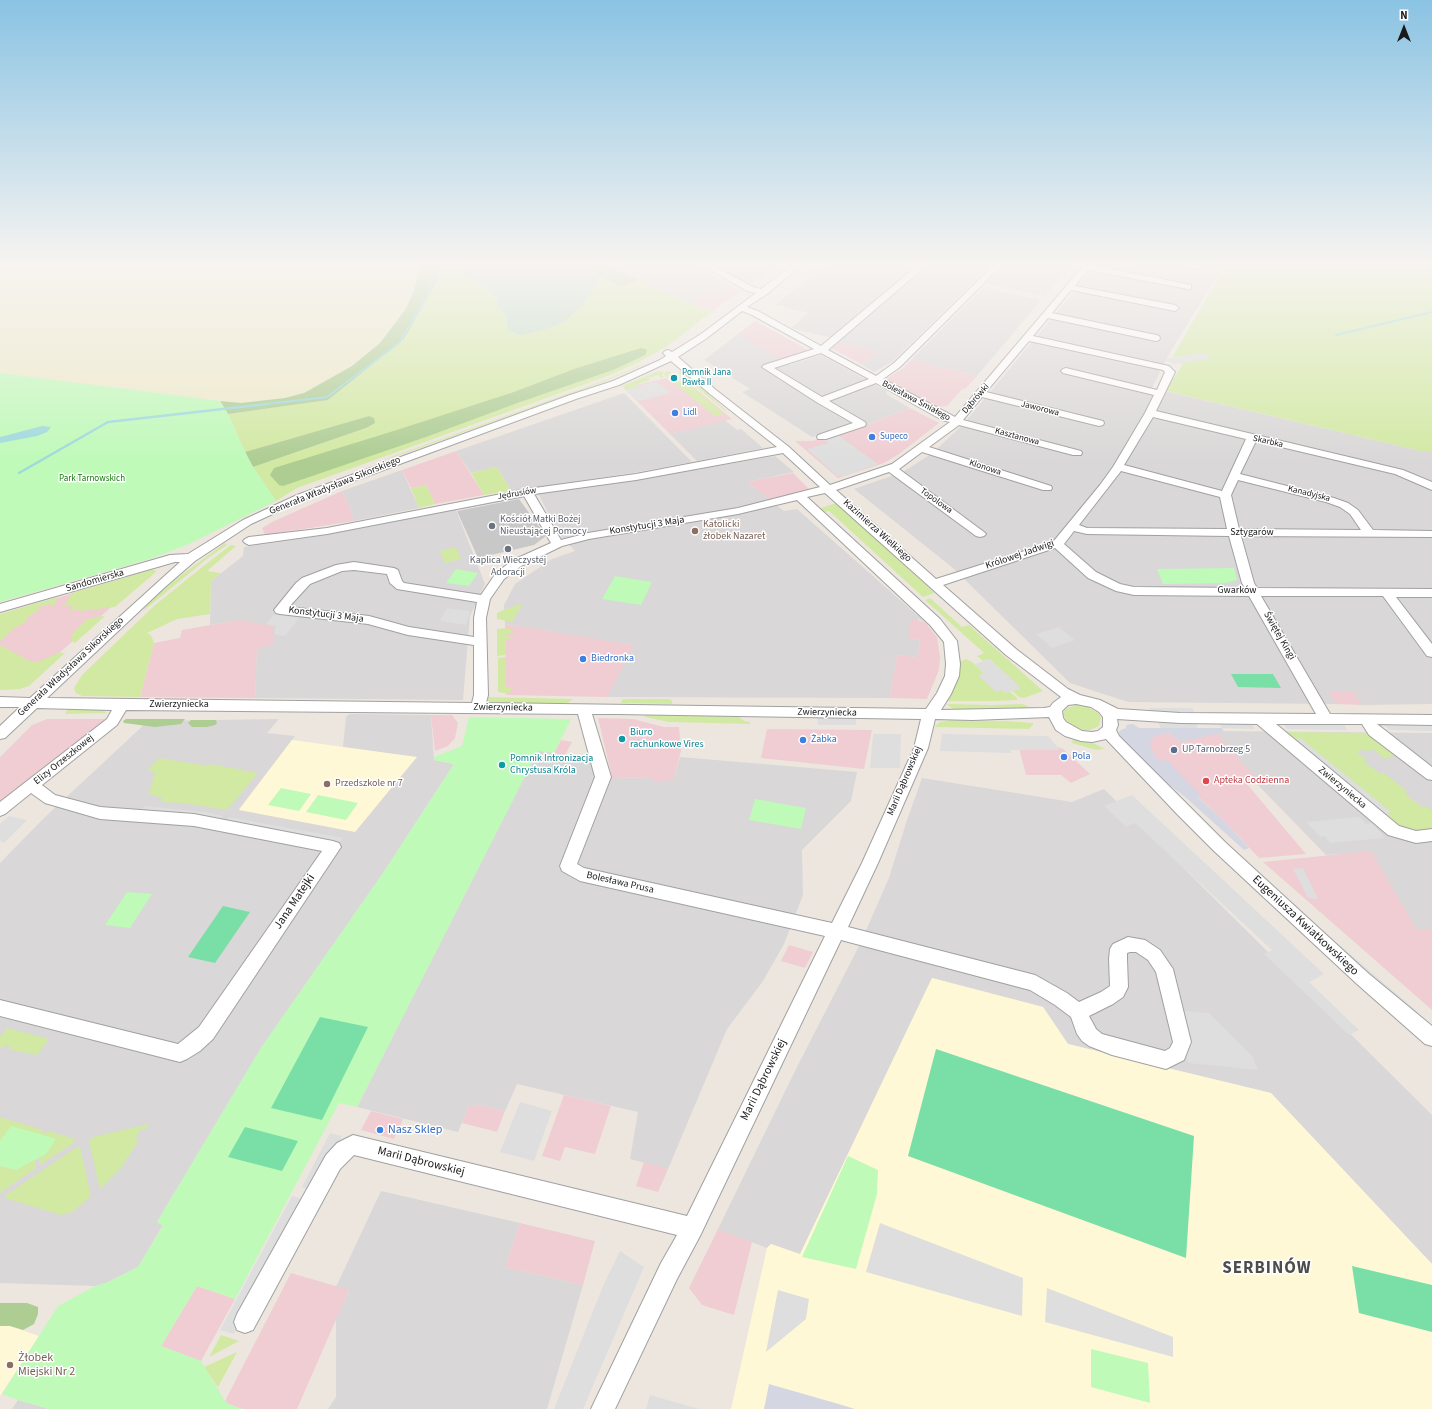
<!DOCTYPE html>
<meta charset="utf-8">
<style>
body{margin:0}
#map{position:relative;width:1432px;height:1409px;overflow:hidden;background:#ede6df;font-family:"Source Sans 3",sans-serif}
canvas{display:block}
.north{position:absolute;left:1384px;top:8px;width:40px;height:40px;-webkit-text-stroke:3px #fff;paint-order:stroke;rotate:0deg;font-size:11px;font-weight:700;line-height:16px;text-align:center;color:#1a1a1a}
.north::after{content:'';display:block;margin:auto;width:14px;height:18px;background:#1a1a1a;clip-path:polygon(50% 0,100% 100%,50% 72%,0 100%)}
</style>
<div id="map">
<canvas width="1432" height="1409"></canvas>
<div class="north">N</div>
</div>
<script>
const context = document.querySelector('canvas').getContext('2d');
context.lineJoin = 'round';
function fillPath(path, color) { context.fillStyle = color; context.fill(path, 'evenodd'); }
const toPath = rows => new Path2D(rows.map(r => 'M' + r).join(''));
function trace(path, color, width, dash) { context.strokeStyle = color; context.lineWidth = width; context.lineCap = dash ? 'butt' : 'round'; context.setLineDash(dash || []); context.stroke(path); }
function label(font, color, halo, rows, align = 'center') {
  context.font = font + ' "Source Sans 3",sans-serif'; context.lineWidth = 3; context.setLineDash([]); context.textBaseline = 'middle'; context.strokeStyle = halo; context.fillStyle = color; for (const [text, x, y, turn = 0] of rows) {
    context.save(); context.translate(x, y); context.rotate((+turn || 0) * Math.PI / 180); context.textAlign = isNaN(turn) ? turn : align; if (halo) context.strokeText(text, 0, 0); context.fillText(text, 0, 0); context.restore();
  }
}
fillPath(toPath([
 [611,265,697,265,731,286,704,295,689,304,620,272],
 [827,265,991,265,892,362,874,372,861,364,880,352,838,342,840,340,791,328,808,313,775,305],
 [1006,265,1072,265,1045,296,986,284],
 [1096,265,1224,265,1169,354,1152,388,1421,451,1432,451,1432,704,1362,705,1353,691,1329,691,1336,704,1128,702,1070,683,953,568,854,489,903,472,931,454,953,434,965,422],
 [983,288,1041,300,977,376,911,360],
 [738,334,790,365,821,355,887,391,886,394,910,408,865,425,812,437,742,392,750,389,704,360],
 [624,393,692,462,632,473,511,491,497,467,471,473,456,451],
 [725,420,737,430,741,429,763,448,697,461,670,434],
 [775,456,794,472,747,482,784,511,797,509,925,622,918,619,908,638,920,640,918,657,897,655,890,698,607,697,633,645,505,624,504,605,515,584,552,559,575,551,559,534,539,495,456,510,485,584,470,616,463,700,255,698,257,647,239,620,210,625,211,581,243,556,244,547,312,537,516,497,619,483],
 [402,470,419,508,354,521,349,506,342,491],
 [349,714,431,715,434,760,454,764,383,873,261,1048,157,1222,163,1225,138,1267,106,1283,95,1286,0,1283,0,863,44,818,148,721,279,719,267,733,295,736,239,809,417,758,343,747,346,717],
 [1215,731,1432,733,1432,930,1417,930,1371,852,1326,855,1254,781,1257,781],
 [538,750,594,760,599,775,612,777,652,778,673,780,680,757,857,772,851,801,802,850,803,895,784,944,763,981,727,1029,668,1169,630,1159,638,1112,517,1084,505,1111,479,1105,469,1106,458,1132,357,1107],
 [922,778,1072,802,1104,789,1432,1115,1432,1264,1271,1093,1068,1044,1043,1007,932,978,800,1255,771,1244,767,1248,718,1229,795,1071,860,944,889,878,906,823],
 [381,1191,520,1223,505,1267,583,1285,547,1409,328,1409,336,1397,336,1319,349,1291,336,1287],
 [18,1400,49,1409,12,1409]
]), '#d9d7d7');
fillPath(toPath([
 [711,265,779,265,748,286],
 [731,286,740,291,713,311,689,304,704,295],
 [755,321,781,335,808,350,780,360,738,334],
 [838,342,880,352,861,364,831,348],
 [911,360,977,376,965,389,962,389,947,406,938,407,887,380,886,379,903,368],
 [666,378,672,383,689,383,732,419,670,434,624,388],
 [910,408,939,423,899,454,884,463,838,478,795,441,812,441,837,436],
 [456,451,484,495,435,504,426,485,411,488,402,470],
 [793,473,810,490,770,500,747,482],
 [342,491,349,506,354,521,265,535,262,528,274,521],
 [141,574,145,577,30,679,0,657,0,627,14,610],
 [911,619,925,622,937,637,940,657,939,670,927,699,890,698,897,655,918,657,920,640,908,638],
 [239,620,273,626,274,644,257,648,255,698,140,697,154,643,180,638,182,630],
 [505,624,634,645,607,697,506,695],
 [1328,691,1354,691,1362,705,1336,704],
 [431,715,452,715,458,723,455,738,448,746,435,751],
 [598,718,633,719,664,727,679,727,681,751,673,780,654,782,652,778,612,777],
 [47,719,106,719,0,804,0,757,32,725],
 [767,729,872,730,864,769,761,758],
 [1215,731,1257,780,1247,784,1306,854,1259,858,1224,821,1133,735],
 [561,740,572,742,565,755,554,753],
 [1058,747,1063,749,1090,774,1071,783,1061,775,1026,775,1019,748],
 [1371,851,1417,930,1432,930,1432,1010,1263,862],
 [789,945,813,952,805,968,781,961],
 [564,1095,611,1106,595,1154,565,1147,560,1161,542,1156],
 [479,1105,505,1111,497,1132,462,1123,469,1106],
 [371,1111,403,1119,394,1139,361,1130],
 [644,1162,668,1169,658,1192,636,1186],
 [520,1223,595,1241,583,1285,505,1267],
 [718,1229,752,1242,734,1315,702,1305,689,1288],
 [291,1273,349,1290,297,1409,242,1409,228,1404,225,1401],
 [197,1286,235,1299,201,1361,161,1346]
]), '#efcdd2');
fillPath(toPath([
 [292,740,417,757,355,832,239,810],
 [932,978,1043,1007,1068,1044,1271,1093,1432,1264,1432,1409,731,1409,767,1248,771,1244,800,1254],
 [0,1326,10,1326,39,1336,0,1396]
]), '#fff8d6');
fillPath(toPath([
 [519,499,546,536,534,545,478,558,457,511]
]), '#c8c8c8');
fillPath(toPath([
 [0,265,420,265,413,293,405,310,380,343,352,366,304,393,285,398,241,403,220,401,0,373]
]), '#ede9c9');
fillPath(toPath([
 [444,265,455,266,470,279,484,287,498,299,497,307,506,315,508,330,592,274,575,265,581,265,619,287,639,280,689,304,713,311,666,347,639,362,613,374,297,488,276,501,253,467,366,428,369,416,245,452,228,414,328,400,404,339,434,287],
 [1226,265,1432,265,1432,451,1421,451,1166,391,1182,365,1173,356],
 [639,366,641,366,603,382,397,456,377,462,600,382],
 [681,370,703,387,711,397,727,411,725,411,679,373,678,372],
 [664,371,662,375,664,377,661,378,658,375,648,378,650,380,639,384,629,391,622,386,656,372],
 [666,371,672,372,668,375,668,378,671,380,688,383,724,414,715,416,664,375],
 [497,467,511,491,484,495,471,473],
 [426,485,435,504,419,508,411,488],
 [836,503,935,593,923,597,829,511,822,513,818,509],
 [225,543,227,545,208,558,142,612,152,599,172,582],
 [231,545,236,546,207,571,221,573,211,581,210,614,177,619,147,633,151,635,154,643,140,697,82,696,76,693,74,688,82,675,154,606,201,568],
 [456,547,461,559,445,563,440,551],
 [151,570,155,570,156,572,115,607,79,611,80,609,75,610,72,612,70,611,74,607,68,605,63,609,72,593],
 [58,597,52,608,52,604,40,606,39,610,26,618,28,620,15,628,0,641,0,614],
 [930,598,962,627,969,625,1043,691,1024,698,1019,697,1012,691,1020,688,990,659,983,661,977,656,984,653,925,600],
 [520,604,522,605,512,622,497,619,497,613,499,612],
 [105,616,75,643,71,641,72,634,86,620,95,617],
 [508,628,515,634,507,634,506,636,513,638,505,640,506,655,497,656,497,629],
 [0,645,31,662,41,661,58,653,65,653,29,686,20,689,0,690],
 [506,657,506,687,515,687,511,689,509,694,498,692,498,658],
 [966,659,972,662,984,673,979,675,1006,693,1009,691,1017,698,1017,700,994,701,946,701,959,662],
 [486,697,573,699,568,703,495,704,488,701],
 [624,699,670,699,672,701,672,704,621,703,622,700],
 [947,704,991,705,1022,704,1028,706,1029,710,954,710],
 [1077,705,1088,707,1098,713,1101,717,1099,726,1090,730,1084,730,1077,729,1067,722,1063,714,1064,711,1067,708],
 [67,710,103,710,107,713,65,714],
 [644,715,738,716,744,721,750,722,750,724,669,722,645,717],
 [951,720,1004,721,1033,723,1033,725,1029,729,934,727,940,722],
 [1280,732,1369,733,1396,754,1385,759,1373,749,1367,752,1363,749,1357,752,1367,760,1364,762,1381,774,1384,773,1408,792,1405,794,1422,807,1425,806,1432,811,1432,831,1409,833,1382,816,1391,813],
 [1073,739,1093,743,1105,749,1096,750,1072,743],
 [159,758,208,766,210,764,258,773,227,810,184,803,160,802,163,798,149,794,154,776,156,774,148,769],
 [7,1028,49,1039,37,1055,8,1049,11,1046,6,1045,3,1048,0,1048,0,1037],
 [0,1117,43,1130,42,1135,48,1131,75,1139,74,1143,41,1164,39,1163,39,1158,36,1159,36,1168,0,1193],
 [149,1124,145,1130,141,1129,135,1139,139,1140,120,1169,100,1189,89,1141,93,1137],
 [77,1147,80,1147,91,1196,72,1212,61,1215,5,1198,6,1195],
 [221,1335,239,1341,209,1357],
 [237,1352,218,1387,204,1367]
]), '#d2e9a3');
fillPath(toPath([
 [420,265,444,265,434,287,404,339,328,400,228,414,220,401,241,403,285,398,304,393,352,366,380,343,405,310,413,293],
 [581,265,611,265,620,272,639,280,620,287],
 [641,348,646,349,647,351,645,355,613,370,520,402,426,437,283,486,279,485,270,475,274,468,400,429,514,392,574,369],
 [369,416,374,418,375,423,366,428,253,467,245,452],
 [126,719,185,719,181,724,155,727,124,723,123,721],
 [191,720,216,720,217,723,215,725,207,727,192,727,188,723],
 [0,1303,27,1303,38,1307,38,1314,34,1324,23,1330,10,1326,0,1326]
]), '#aecd93');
fillPath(toPath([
 [453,265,575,265,592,274,598,280,595,287,583,305,564,322,540,331,520,335,508,330,506,315,497,307,498,299,484,287,470,279]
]), '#bcdbc7');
fillPath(toPath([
 [0,373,220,401,228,414,245,452,253,467,276,501,189,544,153,558,0,602],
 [1234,568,1237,580,1225,583,1163,584,1157,569],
 [456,569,478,573,469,586,446,583],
 [615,576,652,582,641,605,602,599],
 [469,717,571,719,554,753,538,751,357,1107,339,1103,235,1299,197,1286,161,1346,201,1361,225,1401,228,1404,242,1409,49,1409,18,1400,2,1394,58,1306,95,1286,106,1283,138,1267,163,1226,157,1222,261,1048,383,873,454,764,434,760,434,757,462,746],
 [281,788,311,794,299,811,268,805],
 [318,795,358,803,346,820,306,812],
 [755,799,806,808,801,829,749,820],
 [127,892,152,894,130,928,105,925],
 [11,1126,43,1135,56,1139,46,1154,16,1170,0,1166,0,1141],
 [848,1156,878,1170,877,1194,856,1269,802,1257],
 [1091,1349,1148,1363,1150,1403,1091,1387]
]), '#bffab9');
fillPath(toPath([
 [1231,674,1273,674,1281,688,1238,687],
 [223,906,250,912,215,963,188,957],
 [320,1017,368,1027,322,1120,271,1108],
 [936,1049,1194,1136,1186,1258,908,1156],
 [245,1127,298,1141,282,1171,228,1157],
 [1352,1266,1432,1285,1432,1332,1359,1313]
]), '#7adfa6');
fillPath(toPath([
 [1204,353,1212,358,1173,364,1165,360,1168,358],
 [656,381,670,393,639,401,625,390],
 [839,436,878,464,843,476,837,476,807,449,829,443,824,440],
 [447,608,470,611,466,625,439,621],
 [273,615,300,617,285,636,274,634,276,626,266,624],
 [1059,627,1075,640,1052,648,1036,634],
 [990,659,1021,688,1006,693,1002,690,996,692,978,675,984,673,975,664],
 [1149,708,1192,708,1195,714,1152,713],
 [817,718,856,718,856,725,818,725],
 [1195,722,1198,728,1161,728,1158,723],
 [1219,723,1252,723,1254,729,1222,728],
 [1284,724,1344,724,1347,730,1287,729],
 [1384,724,1432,725,1432,731,1389,730],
 [873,734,901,734,900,768,870,768],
 [942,734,1048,736,1060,750,1011,750,1011,753,940,751],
 [1300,738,1391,812,1382,816,1291,741],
 [1132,795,1324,974,1309,982,1359,1030,1349,1035,1264,954,1272,950,1135,823,1126,827,1104,806],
 [144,806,206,812,223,816,218,822,140,813],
 [9,816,27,820,4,843,0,841,0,824],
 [229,817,343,838,339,844,225,822],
 [1360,817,1366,824,1372,823,1385,838,1330,843,1325,836,1320,837,1306,822],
 [1303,868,1318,899,1308,898,1293,869],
 [1333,940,1417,1011,1416,1018,1328,942],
 [1178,1010,1209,1013,1253,1057,1258,1070,1188,1063],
 [520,1102,552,1111,534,1161,500,1152],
 [330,1133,342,1136,313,1191,302,1187],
 [292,1196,305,1200,234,1334,220,1330],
 [880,1223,1023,1278,1022,1316,866,1272],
 [620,1251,644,1267,583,1409,554,1409,603,1286],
 [1047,1288,1173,1337,1173,1357,1045,1322],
 [778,1290,809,1299,806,1319,766,1352],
 [650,1395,699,1409,646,1409]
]), '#dedede');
fillPath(toPath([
 [1133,724,1139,728,1222,728,1224,732,1181,742,1178,738,1175,739,1171,733,1159,735,1151,739,1150,747,1154,755,1161,761,1167,760,1187,782,1201,795,1198,797,1224,821,1249,848,1244,850,1184,796,1148,769,1121,740,1119,732,1121,730,1126,728,1126,725],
 [769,1384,842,1405,855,1409,764,1409]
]), '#d4d6e2');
fillPath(toPath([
 [42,426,51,427,47,432,37,436,0,443,0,437,4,436]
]), '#9ed9dc');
trace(toPath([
 [1336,335,1432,312],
 [258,405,327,397,399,343,425,300,439,265]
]), '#9ed9dc', 2);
trace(toPath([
 [19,473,108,422,267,404]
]), '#9ed9dc', 2.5);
const minor = toPath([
 [702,265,712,265,753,287,761,289,793,265,802,265,767,294,747,307,758,311,821,346,918,265,927,265,828,350,876,376,894,363,994,265,1002,265,900,367,883,379,955,417,1084,265,1092,265,1191,285,1191,289,1188,289,1088,270,1075,286,1175,305,1179,308,1175,311,1071,290,1052,313,1156,335,1159,336,1160,338,1159,340,1156,341,1048,318,1033,336,1169,366,1175,372,1156,411,1403,470,1432,482,1432,490,1395,474,1256,441,1240,474,1334,498,1348,503,1358,510,1373,530,1432,531,1432,537,1241,536,1254,583,1257,588,1432,589,1432,597,1396,597,1432,644,1432,657,1427,656,1383,596,1261,596,1330,714,1432,715,1432,725,1377,724,1432,767,1432,780,1427,779,1369,735,1362,724,1276,724,1399,826,1416,831,1432,829,1432,841,1416,843,1388,835,1257,724,1180,723,1117,719,1118,725,1116,730,1119,736,1226,843,1369,974,1432,1026,1432,1046,1425,1044,1357,984,1214,851,1177,814,1106,739,1092,742,1081,741,1065,736,1056,730,1049,717,973,720,935,719,928,748,878,863,848,927,1035,975,1067,993,1079,1002,1101,992,1110,986,1109,959,1110,949,1113,944,1128,937,1145,940,1160,950,1173,969,1191,1042,1184,1060,1166,1069,1112,1055,1089,1046,1082,1041,1077,1034,1071,1017,1055,1005,1030,990,841,940,700,1236,677,1279,615,1409,591,1409,661,1263,677,1235,354,1155,340,1169,253,1330,245,1333,237,1330,234,1322,237,1314,326,1155,337,1143,353,1135,687,1216,825,936,580,881,562,871,560,866,595,777,578,714,126,710,117,725,42,785,55,795,100,807,194,814,333,841,339,843,341,847,213,1039,200,1051,187,1059,180,1062,0,1016,0,1000,178,1044,199,1027,322,851,194,826,100,819,45,803,31,793,5,814,0,816,0,802,107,719,112,710,37,708,5,738,0,739,0,726,20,707,0,707,0,697,30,698,180,562,175,562,0,612,0,604,170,555,188,554,243,520,297,495,570,395,613,381,660,360,666,356,663,353,665,351,668,350,672,352,701,334,756,293,747,291,702,265],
 [742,311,752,315,814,349,764,365,762,367,818,403,853,423,818,435,817,437,818,439,826,439,865,426,866,424,865,422,829,401,876,383,942,420,950,422,892,464,830,485,789,447,716,390,678,357,707,338,742,311],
 [1029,341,1163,370,1165,372,1157,390,1066,368,1063,369,1061,371,1063,373,1154,395,1145,413,1113,467,1100,485,1053,542,936,579,836,490,889,472,976,536,980,537,984,536,986,534,984,532,899,469,922,452,1043,490,1051,490,1052,488,1051,486,929,447,959,425,1073,455,1081,455,1082,453,1081,451,963,420,982,397,1099,426,1103,425,1104,423,1103,421,986,392,1029,341],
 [821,353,869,379,822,397,774,368,821,353],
 [671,361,710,394,777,447,636,474,527,489,327,528,249,537,245,539,243,541,245,543,249,545,327,534,524,496,551,543,513,560,496,573,481,595,404,583,402,581,398,570,394,568,354,562,336,565,302,578,296,583,274,610,276,613,280,614,368,624,408,635,474,645,474,695,472,703,47,698,165,587,195,561,251,524,305,499,576,399,619,385,671,361],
 [1153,417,1246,439,1222,491,1124,465,1153,417],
 [783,453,820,487,738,508,588,533,561,540,534,494,636,480,783,453],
 [1121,471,1220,497,1227,529,1087,528,1079,525,1121,471],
 [1238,480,1326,502,1340,507,1350,514,1361,530,1239,529,1231,495,1238,480],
 [825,493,1006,655,1061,697,1053,703,1050,707,1044,708,941,710,951,694,959,676,960,664,957,641,940,619,807,497,825,493],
 [797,500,930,625,944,642,946,664,945,676,937,693,926,709,486,703,488,695,486,618,490,599,504,579,521,566,562,546,589,539,738,514,797,500],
 [1074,531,1087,534,1229,536,1242,583,1245,588,1134,587,1120,584,1096,572,1064,544,1074,531],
 [1055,548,1088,578,1116,591,1134,595,1249,596,1316,714,1180,713,1118,709,1100,700,1080,695,1068,689,1016,649,943,585,1055,548],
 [354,570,387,574,390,583,397,589,477,602,474,618,474,637,409,627,369,616,289,607,310,584,342,571,354,570],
 [1076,704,1091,707,1099,712,1103,717,1103,727,1098,731,1092,732,1082,731,1066,722,1063,718,1062,711,1068,705,1076,704],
 [592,714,617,714,921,719,914,748,862,863,832,923,584,868,577,864,611,777,592,714],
 [1130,952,1136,952,1148,960,1156,972,1173,1042,1170,1048,1165,1051,1102,1034,1096,1029,1089,1016,1113,1004,1123,997,1128,987,1127,959,1127,953,1130,952],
 [1185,265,1200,265,1201,266,1197,268,1186,267,1185,265]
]);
trace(minor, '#a1a1a1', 2);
fillPath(minor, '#fff');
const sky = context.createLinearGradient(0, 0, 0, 462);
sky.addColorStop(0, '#8ac3e3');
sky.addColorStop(0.57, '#f7f4f1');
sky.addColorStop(1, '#f7f4f100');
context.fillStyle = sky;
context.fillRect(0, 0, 1432, 462);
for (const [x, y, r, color] of [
 [674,378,4,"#0f9aa8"],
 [675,413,4,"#3f7fe0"],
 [872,437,4,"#3f7fe0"],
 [492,526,4,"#6b7280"],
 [695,531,4,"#8d6e63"],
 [508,549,4,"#6b7280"],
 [583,659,4,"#3f7fe0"],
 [622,739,4,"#0f9aa8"],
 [803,740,4,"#3f7fe0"],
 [1174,750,4,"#5c6f8a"],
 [1064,757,4,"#3f7fe0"],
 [502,765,4,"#0f9aa8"],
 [1206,781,4,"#e0444e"],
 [327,784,4,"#8d6e63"],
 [380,1130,4,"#3f7fe0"],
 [10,1365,4,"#8d6e63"]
]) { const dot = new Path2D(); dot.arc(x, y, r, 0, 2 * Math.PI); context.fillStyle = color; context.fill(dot); trace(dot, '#fff', 1.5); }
label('9px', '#0d838f', '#fff', [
 ["Pomnik Jana",682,373],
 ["Pawła II",682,383]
], 'left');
label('9px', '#1a1a1a', '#fff', [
 ["Dąbrówki",976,399,-49],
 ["Bolesława Śmiałego",916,401,28],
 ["Jaworowa",1040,409,14],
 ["Kasztanowa",1017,437,15],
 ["Skarbka",1268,442,13],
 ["Klonowa",985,468,18],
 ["Jędrusiów",517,494,-10],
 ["Kanadyjska",1309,494,14],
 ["Topolowa",936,501,36]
]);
label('9px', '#366cbe', '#fff', [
 ["Lidl",683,413],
 ["Supeco",880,437]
], 'left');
label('9px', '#137809', '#fff', [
 ["Park Tarnowskich",92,479]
]);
label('10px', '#1a1a1a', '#fff', [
 ["Generała Władysława Sikorskiego",335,486,-22],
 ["Konstytucji 3 Maja",647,526,-9],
 ["Kazimierza Wielkiego",877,531,42],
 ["Sztygarów",1252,533],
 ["Królowej Jadwigi",1020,555,-19],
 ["Sandomierska",95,581,-16],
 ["Gwarków",1237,591],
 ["Konstytucji 3 Maja",326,615,7],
 ["Świętej Kingi",1279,636,60],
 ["Generała Władysława Sikorskiego",71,667,-43],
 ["Zwierzyniecka",179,705],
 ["Zwierzyniecka",503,708,1],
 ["Zwierzyniecka",827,713,1],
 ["Elizy Orzeszkowej",64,760,-39],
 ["Marii Dąbrowskiej",905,781,-67],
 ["Zwierzyniecka",1342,788,40],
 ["Bolesława Prusa",620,883,13]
]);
label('10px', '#5b616d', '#fff', [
 ["Kościół Matki Bożej",500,520],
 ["Nieustającej Pomocy",500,532],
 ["Kaplica Wieczystej",508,561,"center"],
 ["Adoracji",508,573,"center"]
], 'left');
label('10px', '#785e54', '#fff', [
 ["Katolicki",703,525],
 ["żłobek Nazaret",703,537],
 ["Przedszkole nr 7",335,784]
], 'left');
label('10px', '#366cbe', '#fff', [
 ["Biedronka",591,659],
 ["Żabka",811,740],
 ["Pola",1072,757]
], 'left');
label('10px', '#0d838f', '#fff', [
 ["Biuro",630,733],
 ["rachunkowe Vires",630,745],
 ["Pomnik Intronizacja",510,759],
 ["Chrystusa Króla",510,771]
], 'left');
label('10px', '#4e5e75', '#fff', [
 ["UP Tarnobrzeg 5",1182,750]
], 'left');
label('10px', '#be3a42', '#fff', [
 ["Apteka Codzienna",1214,781]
], 'left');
label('12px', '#1a1a1a', '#fff', [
 ["Jana Matejki",295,902,-56],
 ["Eugeniusza Kwiatkowskiego",1305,926,43],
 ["Marii Dąbrowskiej",764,1080,-64],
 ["Marii Dąbrowskiej",421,1162,14]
]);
label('12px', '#366cbe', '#fff', [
 ["Nasz Sklep",388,1130]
], 'left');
label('12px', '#785e54', '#fff', [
 ["Żłobek",18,1358],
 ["Miejski Nr 2",18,1372]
], 'left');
context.letterSpacing = '1px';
label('bold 17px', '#4d4d4d', '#fff', [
 ["SERBINÓW",1267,1269]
]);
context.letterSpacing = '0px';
</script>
